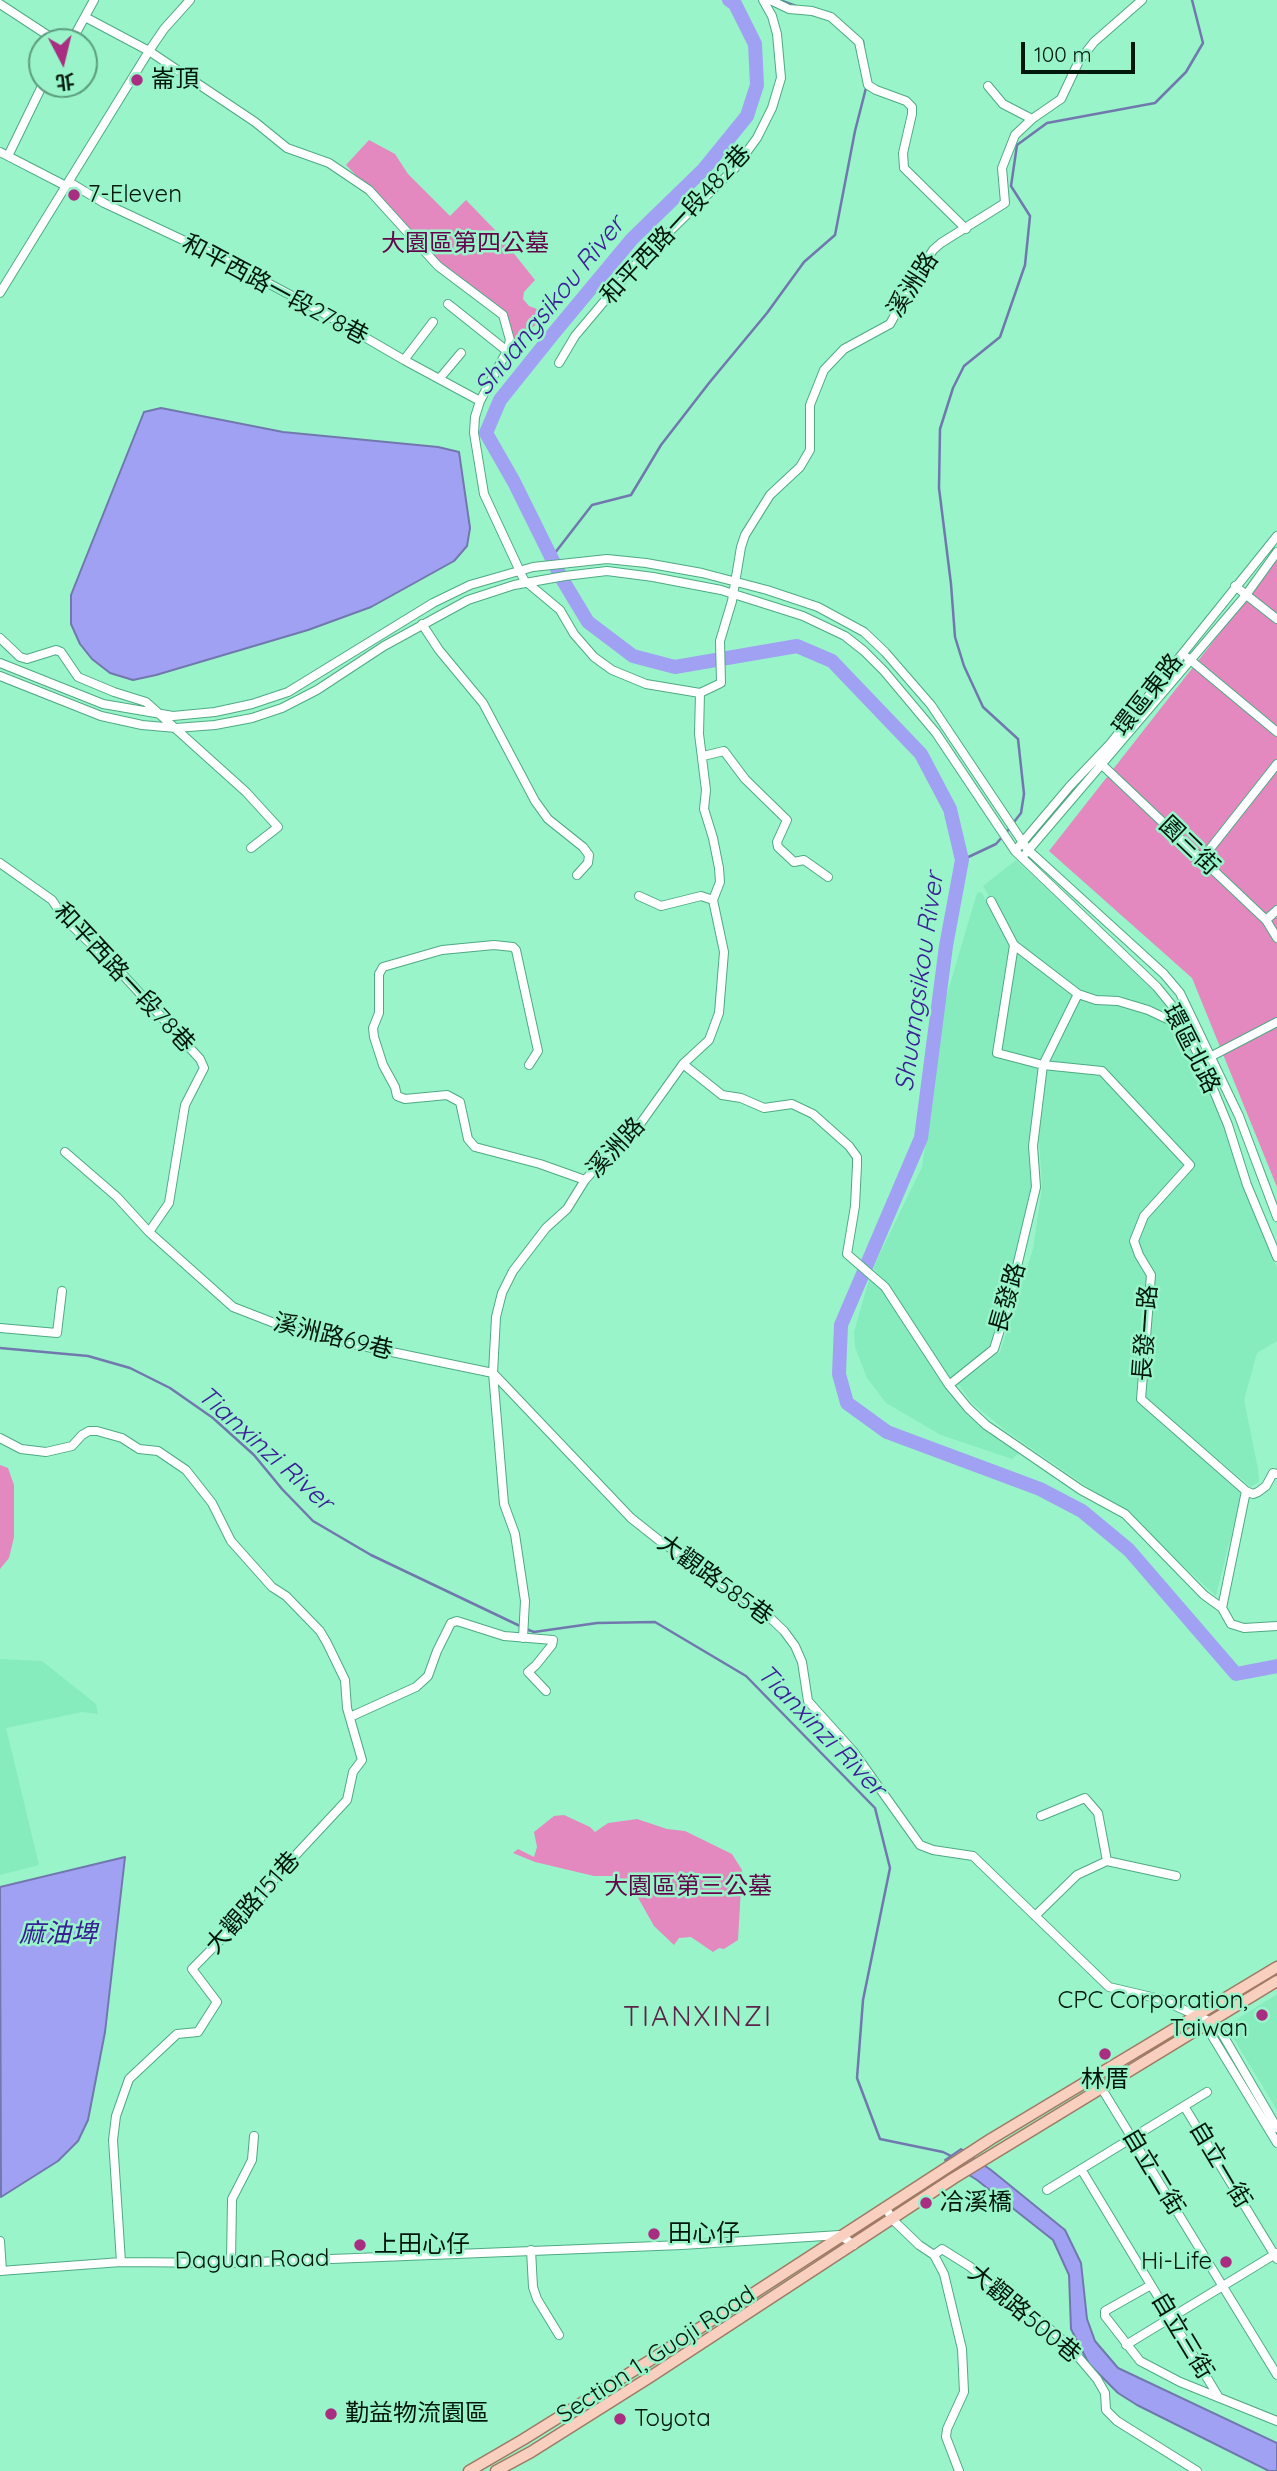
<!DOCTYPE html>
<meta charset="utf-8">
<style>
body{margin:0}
#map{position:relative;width:1277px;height:2471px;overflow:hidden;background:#99f4ca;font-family:Quicksand,"Noto Sans TC",sans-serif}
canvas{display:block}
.north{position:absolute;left:28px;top:28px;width:70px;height:70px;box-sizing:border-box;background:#99f4ca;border:2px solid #5c9c7e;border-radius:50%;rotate:173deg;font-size:19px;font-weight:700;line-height:28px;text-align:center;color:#00170c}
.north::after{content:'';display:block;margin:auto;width:24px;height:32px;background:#a92e82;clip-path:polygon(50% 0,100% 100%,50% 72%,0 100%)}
.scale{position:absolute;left:1021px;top:42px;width:114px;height:32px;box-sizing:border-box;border:4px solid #00170c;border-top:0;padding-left:9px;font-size:21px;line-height:24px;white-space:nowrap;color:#00170c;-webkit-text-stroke:5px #99f4ca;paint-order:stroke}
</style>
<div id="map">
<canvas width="1277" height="2471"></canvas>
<div class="north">北</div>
<div class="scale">100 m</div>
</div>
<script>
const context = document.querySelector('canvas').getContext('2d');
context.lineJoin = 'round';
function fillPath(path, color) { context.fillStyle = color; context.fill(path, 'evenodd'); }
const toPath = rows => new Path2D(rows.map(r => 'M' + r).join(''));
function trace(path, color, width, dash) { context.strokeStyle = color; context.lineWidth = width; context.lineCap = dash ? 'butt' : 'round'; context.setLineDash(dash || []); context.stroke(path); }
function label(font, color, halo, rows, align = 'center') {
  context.font = font + ' Quicksand,"Noto Sans TC",sans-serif'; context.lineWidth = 5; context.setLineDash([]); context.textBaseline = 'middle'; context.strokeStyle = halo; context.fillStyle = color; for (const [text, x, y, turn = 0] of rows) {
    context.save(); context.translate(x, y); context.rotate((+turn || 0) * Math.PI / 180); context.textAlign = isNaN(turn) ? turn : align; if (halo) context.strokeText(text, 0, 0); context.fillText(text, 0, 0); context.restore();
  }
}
fillPath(toPath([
 [1016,860,1152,987,1177,1021,1149,1008,1096,1000,1079,992,1016,943,983,886],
 [981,892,1012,945,995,1055,1040,1066,1030,1146,1032,1189,1006,1296,991,1346,949,1380,888,1284,873,1268,922,1167,946,998,977,893],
 [1016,948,1076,995,1043,1063,999,1051],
 [1079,996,1118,1002,1148,1011,1180,1028,1226,1129,1249,1200,1277,1268,1277,1341,1257,1353,1244,1400,1258,1469,1259,1482,1251,1487,1145,1398,1155,1279,1142,1252,1139,1240,1147,1217,1193,1166,1103,1070,1045,1063],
 [1045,1067,1101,1075,1184,1165,1142,1212,1131,1238,1134,1255,1147,1277,1139,1402,1242,1492,1216,1596,1124,1512,1006,1431,972,1403,958,1384,1000,1352,1033,1249,1042,1187,1039,1139],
 [870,1276,881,1287,948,1390,968,1413,1016,1450,1018,1454,1012,1459,941,1435,886,1403,867,1378,855,1347,854,1332],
 [0,1659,42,1661,96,1704,98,1714,82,1712,6,1728,39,1865,0,1875],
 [1277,1994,1277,2110,1226,2026]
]), '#86ecbe');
fillPath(toPath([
 [369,140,395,154,408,174,450,216,466,200,496,231,535,280,524,292,523,299,529,306,537,309,545,318,513,342,504,311,441,263,346,165],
 [1277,560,1277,1187,1192,978,1049,851],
 [0,1465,8,1468,14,1485,14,1537,9,1558,0,1569],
 [564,1815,590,1827,595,1832,608,1823,637,1819,667,1829,685,1831,732,1854,742,1870,738,1940,724,1949,719,1948,713,1952,691,1937,679,1938,674,1945,654,1926,632,1887,613,1876,594,1876,535,1862,513,1853,518,1849,534,1857,537,1847,534,1832,554,1816]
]), '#e389c0');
const water = toPath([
 [161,408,283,432,438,447,459,452,470,528,467,546,454,561,371,607,308,630,156,675,133,680,110,673,92,659,80,644,71,624,71,595,144,412,161,408],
 [125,1857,105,2032,88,2120,78,2141,58,2161,1,2197,0,1887,125,1857],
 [961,2149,991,2170,1065,2230,1081,2263,1087,2319,1095,2341,1118,2368,1277,2443,1277,2471,1269,2471,1137,2405,1118,2393,1089,2364,1071,2329,1069,2275,1053,2240,977,2180,945,2160,961,2149]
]);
fillPath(water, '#a1a1f3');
trace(water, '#7178ae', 2);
trace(toPath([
 [780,0,796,6],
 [859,38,863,41,864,50],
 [551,558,592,505,631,495,661,445,709,383,767,313,804,262,835,235,855,131,866,88],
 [1014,822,1021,813,1024,794,1018,739,983,707,964,666,955,637,951,584,939,488,940,429,953,388,964,366,1000,337,1025,265,1030,216,1011,186,1017,145,1047,123,1155,103,1186,72,1203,43,1192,0],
 [962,860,996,844,1010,828],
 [0,1348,88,1356,130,1368,170,1388,213,1418,254,1455,282,1489,313,1521,371,1555,520,1626],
 [526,1629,534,1632,597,1623,655,1622,746,1676,875,1808,890,1868,863,2000,857,2078,880,2139,943,2152,951,2156]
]), '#7178ae', 2.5);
trace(toPath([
 [729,0,735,4,755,44,757,85,747,116,704,169,632,239,553,334,500,400,486,433,514,482,562,579,588,622,633,656,675,667,797,646,832,661,921,754,950,809,962,860,946,946,921,1138,841,1325,839,1374,847,1403,887,1432,1040,1489,1082,1511,1129,1550,1236,1674,1277,1666]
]), '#a1a1f3', 14);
const minor = toPath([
 [770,0,789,9,812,11,831,17,859,42,868,85,876,90,906,101,912,107,912,114,903,153,904,168,966,229],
 [0,4,58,42],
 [85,17,149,51,255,122,287,148,329,163,369,190,438,266,503,315,510,340,507,351,480,401,475,417,474,433,484,494,524,580,560,610,574,634,594,657,612,670,646,684,700,693,721,683,720,641,732,601,741,547,745,535,770,495,800,467,810,450,810,405,824,370,844,349,890,324,910,287,933,250,941,243,1005,203,1002,168,1015,135,1032,119,1061,99,1079,61,1094,42,1142,0],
 [71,42,94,0],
 [988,86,1003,104,1032,119],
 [0,152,66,186],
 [8,156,43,84],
 [69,182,104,203,217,256,311,306,404,360,480,401],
 [0,293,149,51,164,29,190,0],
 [448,304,507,351],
 [404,360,433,322],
 [559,363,575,336,633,267,735,168,757,138,772,108,781,78,777,34,772,16,763,0],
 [440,378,461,353],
 [1235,586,1277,619],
 [422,624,439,650,483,703,535,801,548,819,583,847,589,855,588,863,577,875],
 [0,638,20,657,27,659,56,650,61,652,78,677,114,692,146,702,246,792,278,827,251,848],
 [1188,658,1277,732],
 [0,663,103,704,173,716,215,712,252,704,288,692,433,603,470,585,533,567,607,559,646,563,702,573,767,590,818,607,864,632,885,652,931,705,1028,850,1164,974,1180,993,1239,1116,1277,1217],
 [0,676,101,716,142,725,176,728,215,725,252,718,282,708,317,690,384,646,468,600,514,585,565,576,607,571,653,577,721,590,803,616,845,636,864,651,884,671,936,733,1015,851,1157,987,1174,1008,1202,1062,1228,1125,1247,1185,1277,1257],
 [703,756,724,751,745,779,787,820,777,842,778,847,794,862,804,860,828,877],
 [1098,761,1266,920,1277,938],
 [1015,851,1070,786,1110,744,1277,536],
 [1026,853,1246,595,1277,552],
 [1202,859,1277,764],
 [0,863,52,900,64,918,124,976,200,1059,204,1068,185,1105,169,1203,149,1232],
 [639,896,661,906,701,896,713,900],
 [991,901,1014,945,1078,994,1096,1000,1118,1001,1148,1010,1182,1026],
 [1266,920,1277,910],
 [1014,945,997,1053,1043,1065,1102,1071,1190,1165,1144,1216,1134,1241,1139,1255,1151,1275,1141,1399,1246,1491,1222,1608],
 [1208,1058,1277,1022],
 [683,1064,722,1095,741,1098,764,1108,792,1104,813,1114,849,1146,857,1157,857,1165,855,1206,847,1254,885,1287,949,1385,968,1408,986,1425,1081,1490,1125,1514,1204,1595,1222,1608,1231,1624,1244,1628,1277,1626],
 [529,1065,538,1051,516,950,513,947,494,945,442,950,383,967,379,974,379,1013,373,1028,374,1037,383,1065,395,1087,397,1096,405,1099,447,1095,460,1102,468,1139,475,1147,540,1164,585,1180],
 [65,1152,117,1197,149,1232,233,1307,300,1333,493,1373,631,1518,660,1541,763,1611,784,1631,795,1646,802,1662,808,1701,853,1751,920,1845,933,1850,973,1856,1109,1987,1160,1999,1211,2022,1220,2030,1277,2128],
 [0,1328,57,1333,62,1291],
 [949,1385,994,1349,1008,1304,1036,1187,1033,1146,1043,1065,1078,994],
 [0,1438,21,1449,46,1452,72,1446,82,1435,89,1431,97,1431,122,1438,139,1449,158,1451,186,1470,212,1503,231,1541,272,1587,286,1596,320,1631,327,1643,345,1680,347,1708,362,1760,353,1772,347,1800,279,1873,257,1903,192,1969,217,2002,198,2032,177,2034,129,2079,116,2116,113,2140,121,2262],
 [1246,1491,1253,1494,1258,1492,1266,1486,1273,1473,1277,1474],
 [523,1638,525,1601,515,1534,504,1504,493,1373,496,1317,502,1293,513,1271,546,1228,567,1209,585,1180,605,1158,638,1127,683,1064,709,1040,719,1013,724,952,713,900,720,882,719,868,713,838,704,809,706,790,699,734,700,693],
 [350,1717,416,1687,428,1676,437,1651,451,1623,457,1621,504,1636,553,1640,552,1645,536,1665,528,1672,546,1691],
 [1041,1816,1085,1798,1098,1813,1107,1861],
 [1107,1861,1176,1876],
 [1035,1916,1077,1875,1107,1861],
 [1211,2022,1212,2036,1277,2143],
 [1094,2076,1277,2375],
 [1184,2106,1277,2259],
 [1081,2169,1218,2396],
 [1047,2190,1207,2092],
 [885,2207,893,2220,919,2245,934,2255,942,2249,969,2266,1044,2324,1068,2345,1097,2379,1105,2393,1106,2410,1117,2421,1197,2471],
 [0,2241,2,2271],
 [531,2250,533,2287,537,2299,559,2335],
 [934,2255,944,2274,962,2349,964,2392,947,2429,946,2437,959,2471],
 [231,2263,232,2199,252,2160,254,2136],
 [0,2271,121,2262,231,2263,682,2245,840,2235,854,2245],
 [1151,2285,1105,2311,1105,2316,1140,2361,1180,2382,1277,2421],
 [1126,2345,1277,2253]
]);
const major = toPath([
 [469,2471,524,2439,649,2361,991,2139,1277,1967],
 [496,2471,531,2452,650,2377,954,2178,1277,1981]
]);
trace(minor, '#4eaa83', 10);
trace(major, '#9f7a64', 13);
trace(minor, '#fff', 8);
trace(major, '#f9d0bf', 10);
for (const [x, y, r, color] of [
 [137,80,7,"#a92e82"],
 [74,195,7,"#a92e82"],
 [1262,2015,7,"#a92e82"],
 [1105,2054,7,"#a92e82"],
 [926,2203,7,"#a92e82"],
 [654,2234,7,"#a92e82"],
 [360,2245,7,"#a92e82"],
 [1226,2262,7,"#a92e82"],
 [331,2414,7,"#a92e82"],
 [620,2419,7,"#a92e82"]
]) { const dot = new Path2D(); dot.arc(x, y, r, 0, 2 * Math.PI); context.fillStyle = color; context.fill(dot); trace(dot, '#99f4ca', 2.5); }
label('24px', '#00170c', '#99f4ca', [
 ["崙頂",151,80],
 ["7-Eleven",88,195],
 ["CPC Corporation,",1248,2001,"right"],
 ["Taiwan",1248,2029,"right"],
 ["林厝",1105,2080,"center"],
 ["冾溪橋",940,2203],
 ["田心仔",668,2234],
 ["上田心仔",374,2245],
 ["Hi-Life",1212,2262,"right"],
 ["勤益物流園區",345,2414],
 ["Toyota",634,2419]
], 'left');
label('24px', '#00170c', '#99f4ca', [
 ["和平西路一段482巷",676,225,-47],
 ["溪洲路",913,285,-57],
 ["和平西路一段278巷",275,290,28],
 ["環區東路",1148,695,-52],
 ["園三街",1189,846,44],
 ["和平西路一段78巷",124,978,47],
 ["環區北路",1191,1049,63],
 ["溪洲路",616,1148,-47],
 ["長發路",1008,1298,-74],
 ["長發一路",1146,1333,-86],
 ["溪洲路69巷",333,1337,14],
 ["大觀路585巷",715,1580,36],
 ["大觀路151巷",253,1903,-48],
 ["自立一街",1220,2165,59],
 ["自立二街",1153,2172,59],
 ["Daguan Road",252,2260,-1],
 ["大觀路500巷",1024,2314,40],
 ["自立三街",1182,2336,59],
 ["Section 1, Guoji Road",656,2355,-33]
]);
label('24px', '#64044a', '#99f4ca', [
 ["大園區第四公墓",465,244],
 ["大園區第三公墓",688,1887]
]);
label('italic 26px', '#3a2096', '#99f4ca', [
 ["Shuangsikou River",550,306,-51],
 ["Shuangsikou River",920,982,-82],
 ["Tianxinzi River",265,1449,42],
 ["Tianxinzi River",821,1731,46],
 ["麻油埤",58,1934]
]);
context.letterSpacing = '2px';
label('28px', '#5e234a', '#99f4ca', [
 ["TIANXINZI",698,2018]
]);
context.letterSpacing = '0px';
</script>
